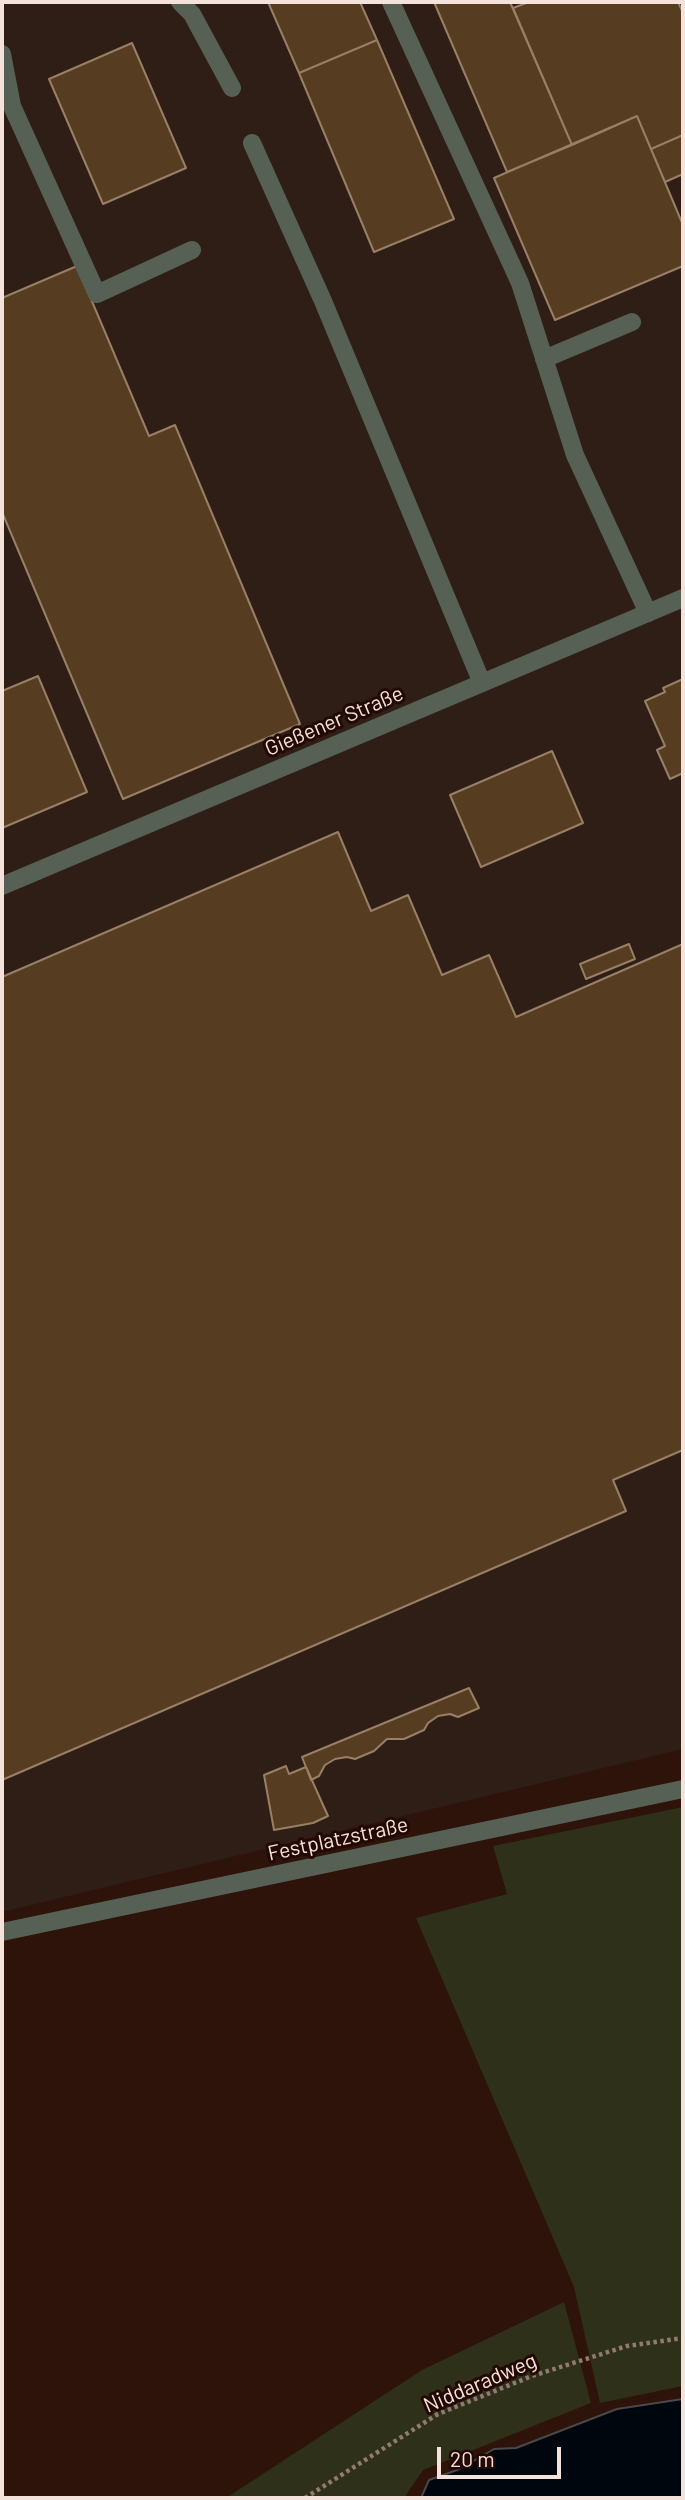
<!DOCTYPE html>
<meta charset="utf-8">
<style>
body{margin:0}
#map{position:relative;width:685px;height:2500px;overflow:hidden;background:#2d1309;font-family:Barlow,sans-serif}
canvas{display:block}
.frame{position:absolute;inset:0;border:4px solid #f5e2db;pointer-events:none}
.scale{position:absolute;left:437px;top:2447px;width:124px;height:32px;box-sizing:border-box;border:4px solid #f5e2db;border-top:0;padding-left:9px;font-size:21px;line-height:24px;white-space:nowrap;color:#f5e2db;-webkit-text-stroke:5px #230903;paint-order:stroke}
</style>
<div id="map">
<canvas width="685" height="2500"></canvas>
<div class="frame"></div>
<div class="scale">20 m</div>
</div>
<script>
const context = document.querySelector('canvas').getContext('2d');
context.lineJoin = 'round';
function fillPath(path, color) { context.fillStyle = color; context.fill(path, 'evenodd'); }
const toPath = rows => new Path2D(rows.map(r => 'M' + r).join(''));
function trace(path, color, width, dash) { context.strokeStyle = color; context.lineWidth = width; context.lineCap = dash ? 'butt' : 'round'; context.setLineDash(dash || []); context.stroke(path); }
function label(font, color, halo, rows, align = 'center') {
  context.font = font + ' Barlow,sans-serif'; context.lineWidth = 6; context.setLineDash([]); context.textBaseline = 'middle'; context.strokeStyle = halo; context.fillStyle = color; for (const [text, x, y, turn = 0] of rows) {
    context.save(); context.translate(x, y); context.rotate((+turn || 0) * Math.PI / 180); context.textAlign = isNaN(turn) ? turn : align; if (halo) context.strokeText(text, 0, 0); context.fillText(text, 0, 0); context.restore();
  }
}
fillPath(toPath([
 [2,2,683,2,683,1749,2,1912]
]), '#2e1e16');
fillPath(toPath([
 [683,1807,683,2386,600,2403,574,2287,416,1918,507,1894,493,1846],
 [564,2302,591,2403,423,2470,404,2498,226,2498,422,2370]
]), '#2e3019');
const water = toPath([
 [683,2399,683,2498,421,2498,429,2480,460,2469,494,2449,516,2448,617,2409,683,2399]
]);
fillPath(water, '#00060d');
trace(water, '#4a484b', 2);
const building = toPath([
 [268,2,360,2,377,40,299,73,268,2],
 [434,2,510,2,572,145,507,172,434,2],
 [529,2,678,2,683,13,683,135,651,149,637,116,572,145,513,8,529,2],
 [377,40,454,219,374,252,299,73,377,40],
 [132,43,186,168,103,204,49,79,132,43],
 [637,116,683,225,683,266,555,320,494,178,637,116],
 [683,135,683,174,665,182,651,149,683,135],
 [77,266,149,436,175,425,300,724,123,799,2,512,2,298,77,266],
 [38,676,87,792,2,828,2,691,38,676],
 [683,679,683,773,670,779,657,750,665,746,645,701,665,692,663,688,683,679],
 [552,751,583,823,481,867,450,795,552,751],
 [338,832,371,911,408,895,442,975,489,955,516,1017,683,944,683,1450,613,1480,626,1511,2,1780,2,977,338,832],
 [629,944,635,959,586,979,580,964,629,944],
 [469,1688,479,1708,458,1717,450,1714,438,1716,428,1723,424,1730,404,1739,387,1739,374,1751,355,1759,347,1757,335,1759,325,1765,319,1776,311,1780,302,1757,469,1688],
 [286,1766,289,1774,306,1767,328,1816,313,1823,274,1830,264,1775,286,1766]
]);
fillPath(building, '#563d21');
trace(building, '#987f66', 2);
trace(toPath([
 [305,2498,438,2414,532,2376,627,2346,683,2338]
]), '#917a72', 4.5, [3.5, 3.5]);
trace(toPath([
 [180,2,192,14,232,88],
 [391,2,520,283,575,455,648,613],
 [2,54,12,106,97,294,192,250],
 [252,143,323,301,482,683],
 [544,359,632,322]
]), '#576054', 18);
trace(toPath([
 [2,886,683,598],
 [2,1932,683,1789]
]), '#576054', 18);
label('21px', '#f5e2db', '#230903', [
 ["Gießener Straße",334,721,-23],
 ["Festplatzstraße",338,1839,-12],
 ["Niddaradweg",480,2383,-23]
]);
</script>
